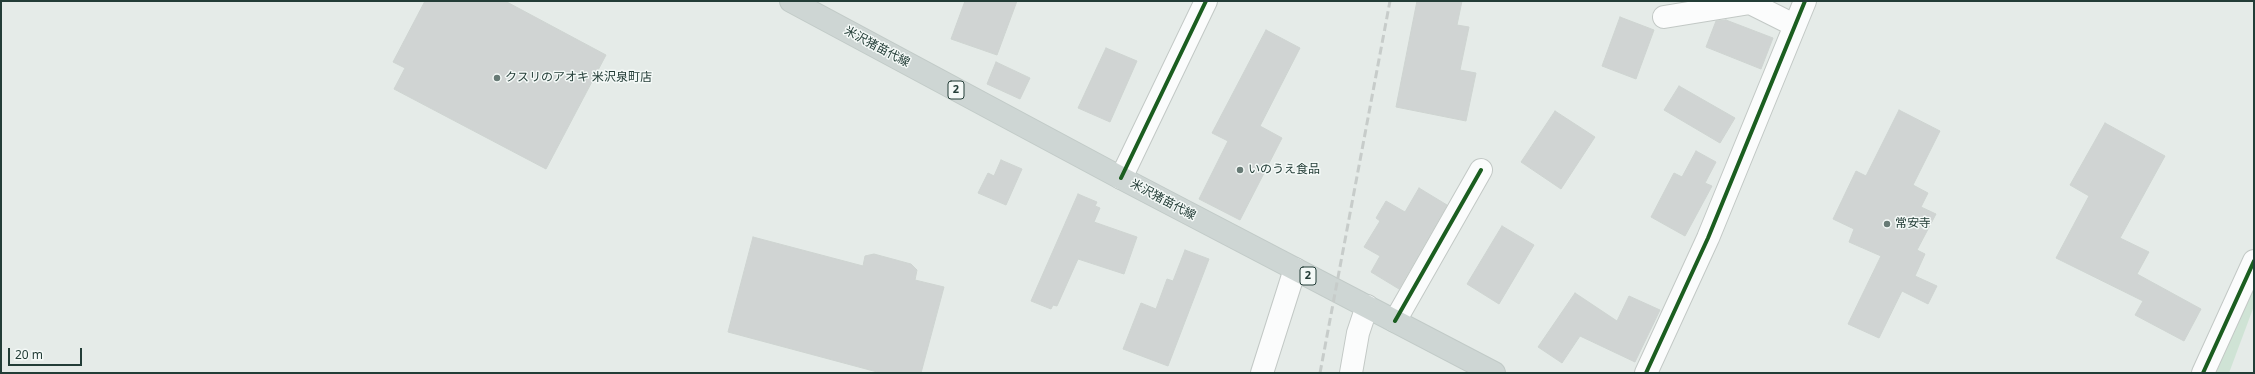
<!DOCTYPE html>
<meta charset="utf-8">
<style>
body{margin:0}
#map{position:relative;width:2255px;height:374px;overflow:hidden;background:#e5ebe8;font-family:"Noto Sans",sans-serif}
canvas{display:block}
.frame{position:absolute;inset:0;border:2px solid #233d37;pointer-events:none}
.scale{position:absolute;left:8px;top:348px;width:74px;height:18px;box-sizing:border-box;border:2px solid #233d37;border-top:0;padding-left:5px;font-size:12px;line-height:14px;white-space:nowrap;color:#233d37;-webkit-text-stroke:3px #f4f9f7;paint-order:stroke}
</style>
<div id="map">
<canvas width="2255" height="374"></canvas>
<div class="frame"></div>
<div class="scale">20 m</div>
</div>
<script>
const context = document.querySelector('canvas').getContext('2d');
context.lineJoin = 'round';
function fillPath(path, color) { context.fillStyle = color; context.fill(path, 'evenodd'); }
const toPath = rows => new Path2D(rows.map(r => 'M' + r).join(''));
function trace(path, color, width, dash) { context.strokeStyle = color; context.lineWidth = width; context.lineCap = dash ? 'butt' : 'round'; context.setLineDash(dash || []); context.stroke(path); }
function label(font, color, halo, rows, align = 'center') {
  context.font = font + ' "Noto Sans","Noto Sans JP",sans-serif'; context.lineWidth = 3; context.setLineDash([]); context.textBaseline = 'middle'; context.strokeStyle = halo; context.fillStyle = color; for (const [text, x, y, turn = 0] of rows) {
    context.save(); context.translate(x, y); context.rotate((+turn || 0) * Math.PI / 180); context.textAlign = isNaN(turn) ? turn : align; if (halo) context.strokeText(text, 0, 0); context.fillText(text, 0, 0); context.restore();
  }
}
fillPath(toPath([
 [2254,283,2254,306,2229,373,2216,373]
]), '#cfe3d5');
const building = toPath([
 [425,1,505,1,606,55,546,169,394,89,405,68,393,62,425,1],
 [965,1,1017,1,997,55,951,39,965,1],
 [1417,1,1462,1,1457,25,1469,27,1460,70,1476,73,1466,121,1396,107,1417,1],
 [1620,17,1654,30,1636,79,1602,66,1620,17],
 [1726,20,1773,38,1761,69,1706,47,1716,21,1726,20],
 [1266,30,1300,48,1260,126,1282,138,1240,220,1199,199,1228,141,1212,133,1266,30],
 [1106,48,1137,61,1110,122,1078,108,1106,48],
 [996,62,1030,78,1020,99,987,84,996,62],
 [1679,86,1735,118,1720,143,1664,110,1679,86],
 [1899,110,1940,131,1913,185,1928,193,1921,207,1936,214,1917,250,1925,254,1915,276,1937,286,1928,304,1902,291,1879,338,1848,324,1881,256,1849,242,1854,229,1833,219,1856,171,1866,176,1899,110],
 [1555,111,1595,137,1561,189,1521,162,1555,111],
 [2105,123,2165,156,2120,238,2149,252,2137,274,2201,309,2184,341,2135,315,2143,301,2056,258,2089,196,2070,185,2105,123],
 [1696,151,1716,162,1705,183,1712,186,1685,236,1651,217,1674,173,1682,177,1696,151],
 [1001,160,1022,169,1006,205,978,193,988,173,994,176,1001,160],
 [1419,188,1447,205,1399,289,1371,272,1380,256,1364,247,1380,221,1376,218,1386,201,1405,212,1419,188],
 [1078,194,1097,202,1095,206,1100,208,1094,222,1137,237,1124,274,1078,259,1057,306,1053,305,1051,309,1031,301,1078,194],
 [1502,226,1534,245,1499,304,1467,284,1502,226],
 [753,237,863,266,865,256,874,254,911,264,917,270,915,280,944,287,921,373,881,373,728,332,753,237],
 [1185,250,1209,259,1168,366,1123,349,1141,303,1156,309,1167,279,1173,281,1185,250],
 [1575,293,1617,321,1629,296,1660,310,1635,362,1580,336,1562,363,1538,347,1575,293]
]);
fillPath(building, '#d0d4d3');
trace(building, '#ced4d1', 1);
const minor = toPath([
 [1664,17,1750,3,1794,25],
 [1121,178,1206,1],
 [1395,321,1481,170],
 [1262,373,1295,269],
 [1351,373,1358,333,1367,306],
 [1646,373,1708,238,1805,1],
 [2203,373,2254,261]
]);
const major = toPath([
 [791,1,1121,178,1494,373]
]);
trace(minor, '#c2c8c5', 24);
trace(major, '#c1cac7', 24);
trace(minor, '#fbfcfc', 22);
trace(major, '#ced6d4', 22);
trace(toPath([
 [1320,373,1390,1]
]), '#c7ccca', 3, [8, 4]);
trace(toPath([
 [1121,178,1206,1],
 [1395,321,1481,170],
 [1646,373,1708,238,1805,1],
 [2203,373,2254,261]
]), '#1b5e20', 4);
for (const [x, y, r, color] of [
 [497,78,4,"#677a75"],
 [1240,170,4,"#677a75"],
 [1887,224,4,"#677a75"]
]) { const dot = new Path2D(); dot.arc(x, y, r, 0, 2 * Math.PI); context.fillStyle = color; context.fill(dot); trace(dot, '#f4f9f7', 1.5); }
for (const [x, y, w] of [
 [956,90,16],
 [1308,276,16]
]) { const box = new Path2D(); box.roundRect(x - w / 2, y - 9, w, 18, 3); context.fillStyle = '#f4f9f7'; context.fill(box); trace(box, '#233d37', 1); }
label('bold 11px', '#233d37', null, [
 ["2",956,90],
 ["2",1308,276]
]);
label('12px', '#233d37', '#f4f9f7', [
 ["米沢猪苗代線",877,47,28],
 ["米沢猪苗代線",1163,200,28]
]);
label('12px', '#233d37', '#f4f9f7', [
 ["クスリのアオキ 米沢泉町店",505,78],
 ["いのうえ食品",1248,170],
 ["常安寺",1895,224]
], 'left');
</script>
